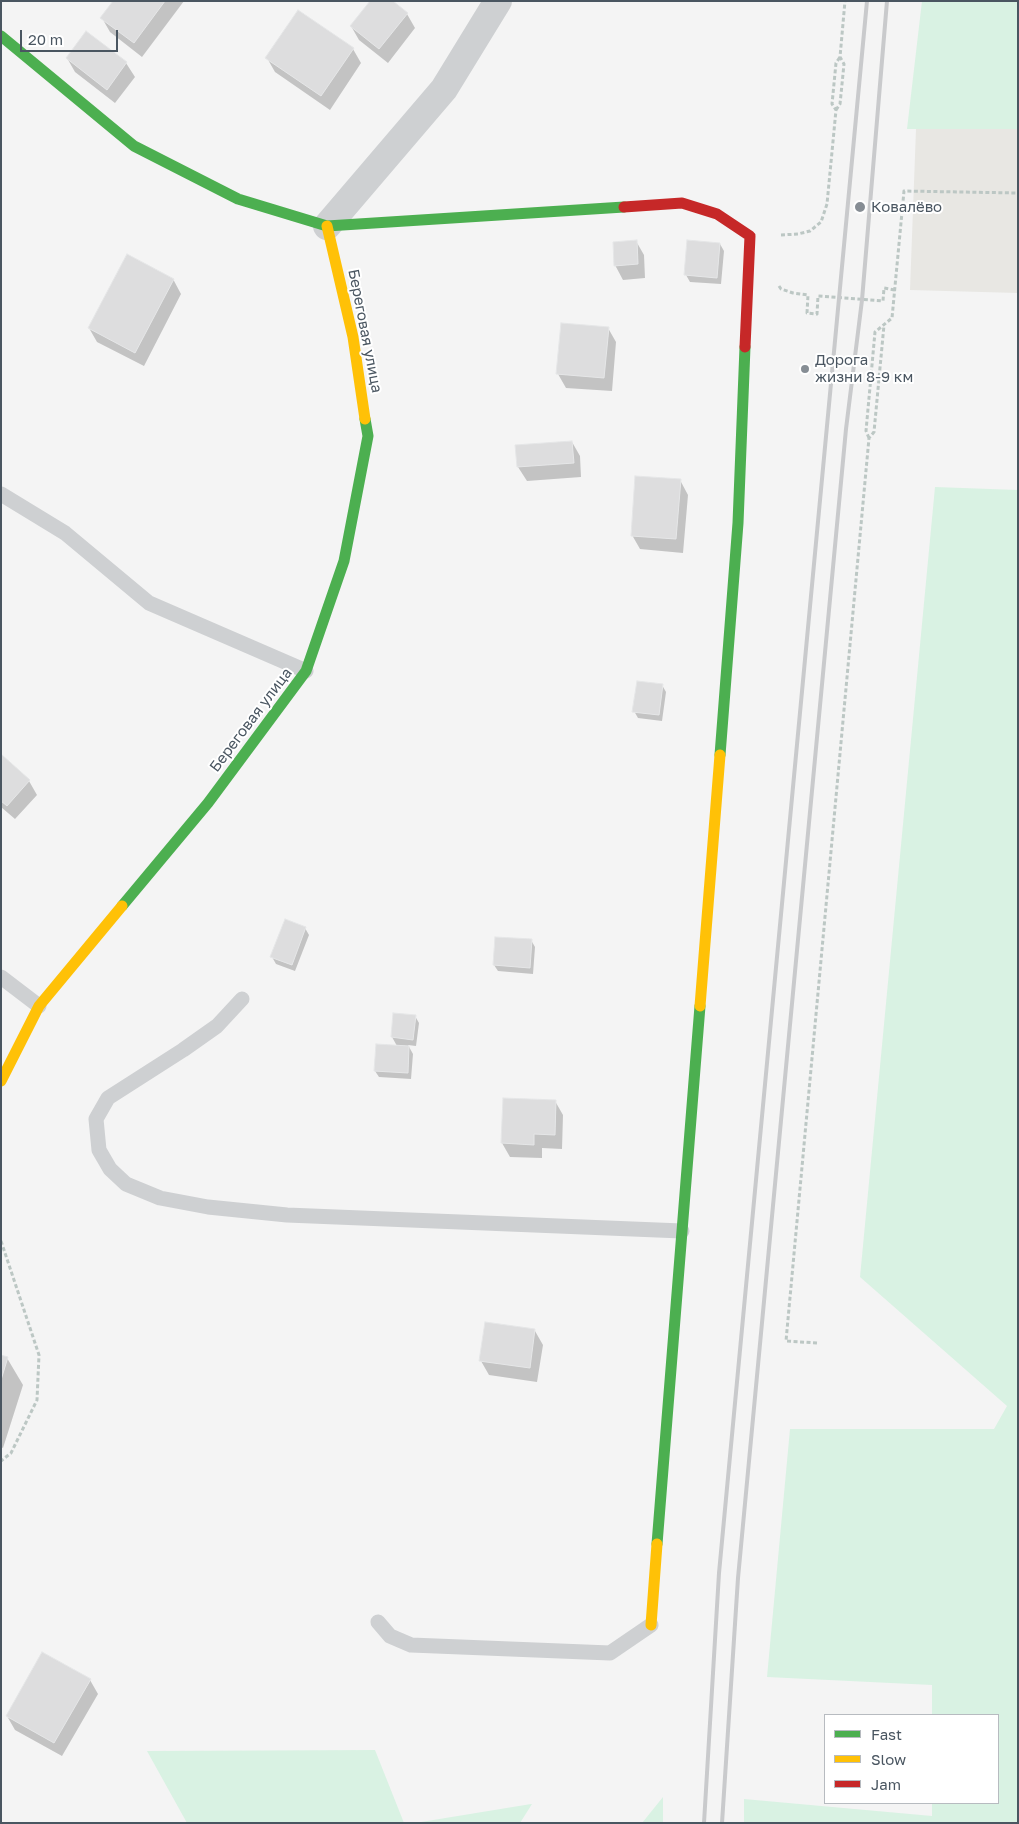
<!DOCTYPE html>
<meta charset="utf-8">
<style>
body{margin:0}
#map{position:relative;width:1019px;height:1824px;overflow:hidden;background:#f4f4f4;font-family:"Golos Text",sans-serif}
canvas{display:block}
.frame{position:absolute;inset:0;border:2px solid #4a5661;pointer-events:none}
.legend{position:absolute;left:824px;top:1714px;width:175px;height:90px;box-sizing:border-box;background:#fff;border:1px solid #b7bbc0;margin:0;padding:6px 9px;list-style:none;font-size:15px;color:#4a5661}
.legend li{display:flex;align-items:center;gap:10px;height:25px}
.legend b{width:25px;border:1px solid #b7bbc0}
.scale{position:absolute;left:20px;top:30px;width:98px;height:22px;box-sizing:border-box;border:2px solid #4a5661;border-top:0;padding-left:6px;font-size:15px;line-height:18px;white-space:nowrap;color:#4a5661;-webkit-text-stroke:4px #fff;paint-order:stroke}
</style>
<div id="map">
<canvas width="1019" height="1824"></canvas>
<div class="frame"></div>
<ul class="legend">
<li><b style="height:6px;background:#4caf50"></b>Fast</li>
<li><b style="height:6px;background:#ffc107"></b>Slow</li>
<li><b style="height:6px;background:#c62828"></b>Jam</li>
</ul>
<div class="scale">20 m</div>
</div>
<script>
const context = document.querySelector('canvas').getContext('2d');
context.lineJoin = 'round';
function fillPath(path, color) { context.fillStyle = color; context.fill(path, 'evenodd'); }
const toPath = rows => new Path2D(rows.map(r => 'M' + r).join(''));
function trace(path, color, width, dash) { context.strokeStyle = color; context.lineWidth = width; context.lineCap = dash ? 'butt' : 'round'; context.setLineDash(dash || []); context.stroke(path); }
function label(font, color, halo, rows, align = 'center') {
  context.font = font + ' "Golos Text",sans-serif'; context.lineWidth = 4; context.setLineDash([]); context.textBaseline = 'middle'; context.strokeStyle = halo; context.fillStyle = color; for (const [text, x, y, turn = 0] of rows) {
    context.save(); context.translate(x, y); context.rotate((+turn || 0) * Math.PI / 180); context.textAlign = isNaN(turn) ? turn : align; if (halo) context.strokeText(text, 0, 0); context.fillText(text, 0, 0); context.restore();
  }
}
fillPath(toPath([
 [916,129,1018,129,1018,293,910,290]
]), '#e8e7e3');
fillPath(toPath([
 [922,1,1018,1,1018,129,907,129],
 [935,487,1018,490,1018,1823,744,1823,744,1799,932,1816,932,1803,998,1803,998,1715,932,1715,932,1685,767,1677,790,1429,994,1429,1007,1406,860,1277],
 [375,1750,404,1823,187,1823,147,1751],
 [663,1797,663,1823,642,1823],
 [532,1804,520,1823,415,1823,531,1804]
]), '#d9f2e3');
fillPath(toPath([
 [115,1,184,1,142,57,110,32,102,18],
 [407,14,415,28,388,63,359,40,351,26],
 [87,33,126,63,135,77,115,103,75,72,67,58],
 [353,49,361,63,330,110,275,72,267,58],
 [636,241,644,255,645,278,623,280,615,265],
 [720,244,724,251,721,284,690,282,686,275],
 [173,279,181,294,144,366,97,342,89,328],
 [608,328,616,342,612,391,566,388,558,374],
 [572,442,580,456,581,477,527,481,518,467],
 [680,480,688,495,683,553,640,549,632,535],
 [662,685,666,692,662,721,638,718,634,711],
 [1,756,29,781,37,795,15,819,1,807],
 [305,928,309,935,295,971,276,964,272,957],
 [531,940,535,947,533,974,498,971,494,965],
 [415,1016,419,1023,416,1046,408,1045,413,1054,411,1079,379,1077,375,1071,397,1046,392,1037],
 [504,1099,555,1101,563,1115,562,1149,542,1148,542,1158,510,1157,502,1143],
 [535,1331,543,1345,537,1382,489,1375,481,1361],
 [1,1356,7,1358,23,1385,3,1448,1,1447],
 [90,1680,98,1694,62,1756,15,1730,7,1716]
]), '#0003');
const building = toPath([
 [113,1,165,1,134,43,100,18,113,1],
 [370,1,393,1,408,13,379,49,350,26,370,1],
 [298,10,354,48,321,96,265,58,298,10],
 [86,31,127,62,107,90,66,58,86,31],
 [637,240,638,264,614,266,613,242,637,240],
 [687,240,720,243,717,278,684,275,687,240],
 [127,254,174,279,135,353,88,328,127,254],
 [561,323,609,327,604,378,556,374,561,323],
 [572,441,574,463,517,467,515,445,572,441],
 [635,476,681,479,676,539,631,536,635,476],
 [637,681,663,684,659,715,632,712,637,681],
 [1,754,30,780,7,806,1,801,1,754],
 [285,919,306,927,292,965,270,957,285,919],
 [495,937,532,939,530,968,493,965,495,937],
 [393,1013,416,1015,413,1040,391,1037,393,1013],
 [376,1044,409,1046,408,1073,374,1071,376,1044],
 [503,1098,556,1100,555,1135,534,1134,534,1145,501,1143,503,1098],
 [485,1322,535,1329,530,1368,479,1361,485,1322],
 [1,1355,8,1357,1,1380,1,1355],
 [42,1652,91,1679,54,1743,6,1716,42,1652]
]);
fillPath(building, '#ddddde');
trace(building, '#e5e6e7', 1);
trace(toPath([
 [836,110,840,104,844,64,840,57,845,1],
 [781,235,798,234,810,231,821,222,827,204,836,110,832,104,836,63,840,57],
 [779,286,781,289,793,293,808,295,807,313,817,314,818,296,883,301,884,288,895,290],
 [869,438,866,431,875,332,892,318,904,191,1018,193],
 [1,1241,39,1355,37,1400,11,1453,1,1461],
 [817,1343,786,1341,869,438,874,432,884,325]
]), '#bcc7c4', 3, [4, 2.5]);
trace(toPath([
 [1,494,65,533,149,603,306,671],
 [1,977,39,1006],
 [242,999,217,1026,183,1050,108,1098,96,1119,99,1150,110,1169,126,1184,160,1198,208,1207,287,1215,682,1231],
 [378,1622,390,1636,411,1645,610,1653,651,1625]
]), '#ced0d2', 15);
trace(toPath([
 [327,226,444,89,498,1]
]), '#ced0d2', 28);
trace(toPath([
 [1,36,134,146,238,199,327,226,624,207],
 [720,755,738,523,745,347],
 [122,906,208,803,306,671,344,561,368,436,365,419],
 [657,1544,700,1006]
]), '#4caf50', 11);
trace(toPath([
 [327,226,353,337,365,419],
 [700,1006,720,755],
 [1,1081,39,1006,122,906],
 [651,1625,657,1544]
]), '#ffc107', 11);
trace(toPath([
 [624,207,682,203,717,214,750,236,745,347]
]), '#c62828', 11);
trace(toPath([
 [704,1823,719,1573,867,1],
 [722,1823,738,1578,846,429,862,300,887,1]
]), '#c9cacc', 4);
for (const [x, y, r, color] of [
 [860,207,6,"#868d94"],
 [805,369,5,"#868d94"]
]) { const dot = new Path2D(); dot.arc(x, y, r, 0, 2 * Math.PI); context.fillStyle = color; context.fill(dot); trace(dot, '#fff', 2); }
label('15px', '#4a5661', '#fff', [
 ["Ковалёво",871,207],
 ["Дорога",815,360],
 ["жизни 8-9 км",815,377]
], 'left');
label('15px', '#4a5661', '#fff', [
 ["Береговая улица",365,331,79],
 ["Береговая улица",251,720,-53]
]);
</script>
